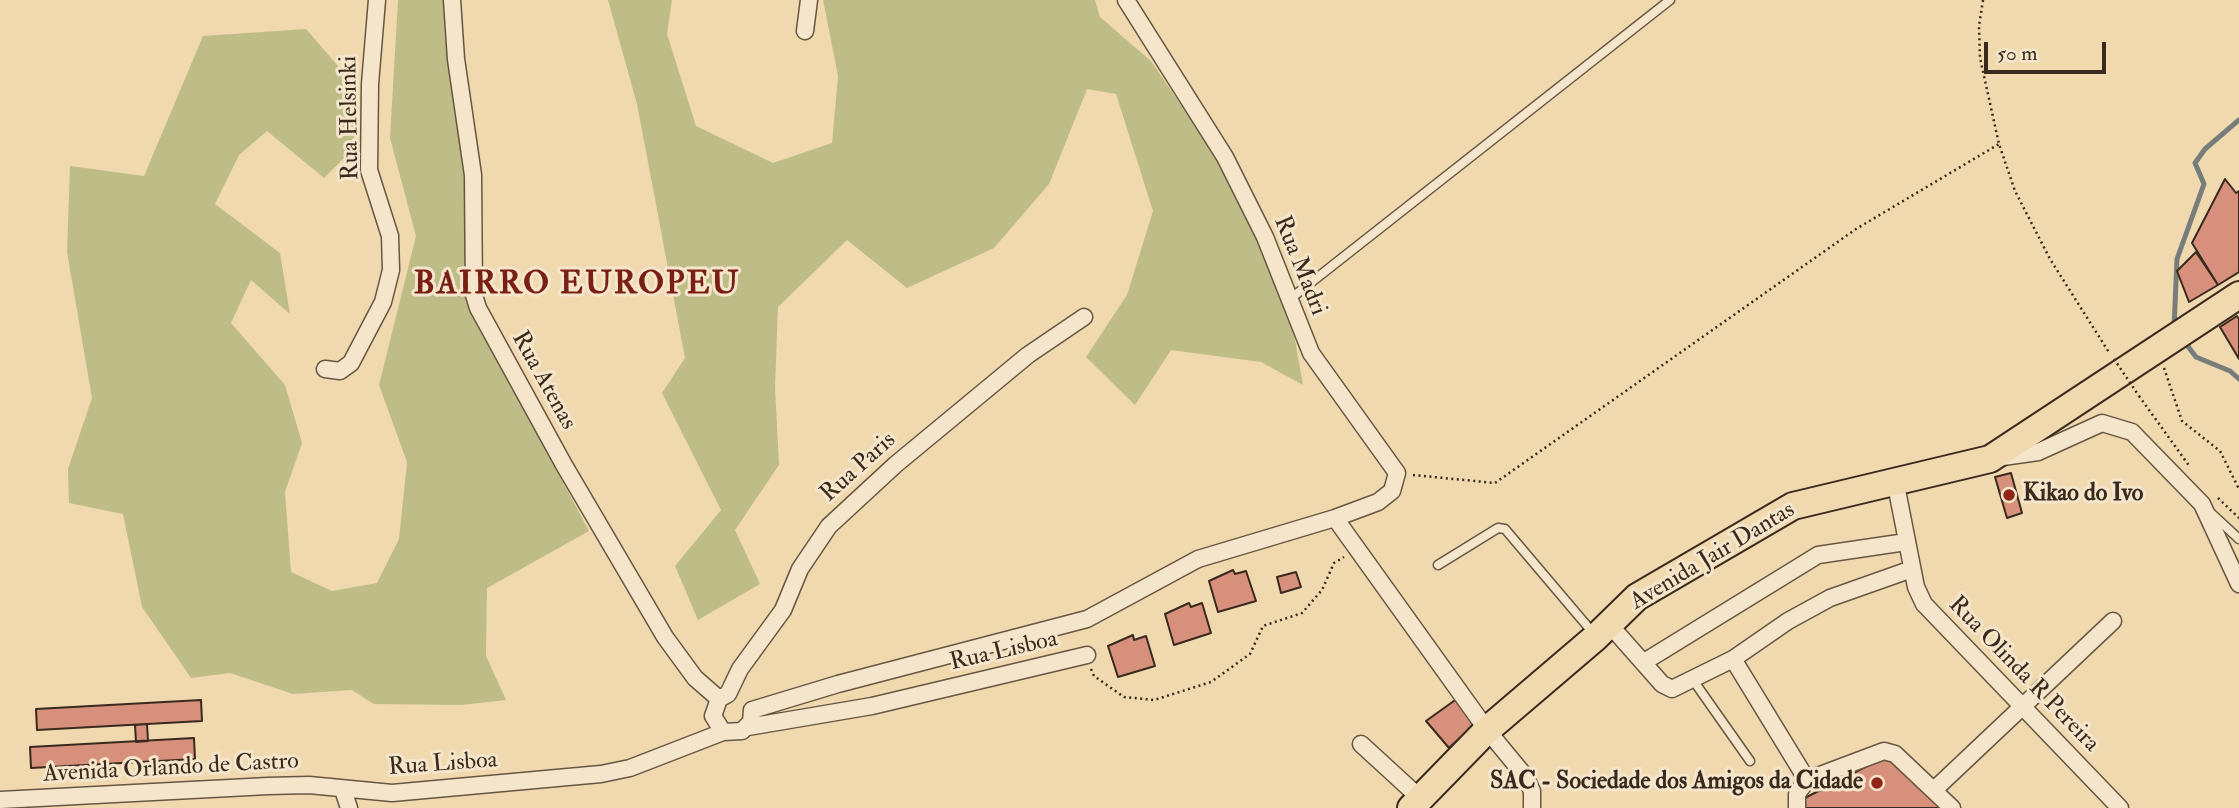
<!DOCTYPE html>
<style>
body{margin:0}
#map{position:relative;width:2239px;height:808px;overflow:hidden;background:#f0d8af;font-family:"IM FELL Double Pica",serif}
canvas{display:block}
.scale{position:absolute;left:1984px;top:42px;width:122px;height:32px;box-sizing:border-box;border:4px solid #392a1d;border-top:0;padding-left:9px;font-size:21px;line-height:24px;white-space:nowrap;color:#392a1d;-webkit-text-stroke:5px #f5e6cb;paint-order:stroke}
</style>
<div id="map">
<canvas width="2239" height="808"></canvas>
<div class="scale">50 m</div>
</div>
<script>
const context = document.querySelector('canvas').getContext('2d');
context.lineJoin = 'round';
function fillPath(path, color) { context.fillStyle = color; context.fill(path, 'evenodd'); }
const toPath = rows => new Path2D(rows.map(r => 'M' + r).join(''));
function trace(path, color, width, dash) { context.strokeStyle = color; context.lineWidth = width; context.lineCap = dash ? 'butt' : 'round'; context.setLineDash(dash || []); context.stroke(path); }
function label(font, color, halo, rows, align = 'center') {
  context.font = font + ' "IM FELL Double Pica",serif'; context.lineWidth = 6; context.setLineDash([]); context.textBaseline = 'middle'; context.strokeStyle = halo; context.fillStyle = color; for (const [text, x, y, turn = 0] of rows) {
    context.save(); context.translate(x, y); context.rotate((+turn || 0) * Math.PI / 180); context.textAlign = isNaN(turn) ? turn : align; if (halo) context.strokeText(text, 0, 0); context.fillText(text, 0, 0); context.restore();
  }
}
fillPath(toPath([
 [398,0,452,0,479,325,589,531,487,588,486,656,506,700,461,705,374,704,352,690,293,694,230,673,191,678,142,607,123,514,69,503,68,469,92,398,67,252,70,166,144,176,203,36,306,29,356,87,354,148,324,178,267,131,239,155,215,204,280,253,290,314,251,280,231,323,285,385,302,443,285,492,291,572,332,591,377,583,399,539,407,462,379,385,416,236,390,138],
 [608,0,672,0,667,34,696,126,773,163,832,143,838,76,823,0,1095,0,1100,17,1151,61,1227,173,1292,323,1303,385,1261,362,1171,350,1135,405,1086,357,1127,295,1153,211,1116,94,1087,89,1049,184,994,248,907,288,847,240,778,307,775,387,779,465,735,530,760,584,698,620,675,566,721,510,662,393,685,358,637,104]
]), '#bfbd87');
trace(toPath([
 [2174,328,2177,259,2204,184,2195,163,2205,149,2239,120],
 [2184,341,2196,357,2230,371,2239,379]
]), '#777e79', 5);
const building = toPath([
 [2225,179,2236,193,2239,191,2239,272,2218,285,2192,243,2225,179],
 [2196,252,2218,285,2189,302,2177,271,2196,252],
 [2237,316,2239,319,2239,359,2220,327,2237,316],
 [2011,473,2022,513,2007,518,1995,477,2011,473],
 [1233,570,1235,574,1246,571,1256,601,1218,612,1209,581,1233,570],
 [1296,572,1301,587,1281,593,1277,577,1296,572],
 [1189,603,1191,607,1202,603,1211,633,1174,645,1165,614,1189,603],
 [1133,635,1134,640,1146,636,1155,666,1118,677,1108,646,1133,635],
 [1458,698,1477,722,1449,748,1426,721,1458,698],
 [201,700,202,721,37,730,36,709,201,700],
 [147,724,148,741,136,742,135,725,147,724],
 [194,738,195,759,31,768,30,747,194,738],
 [1894,756,1943,808,1801,808,1797,802,1873,763,1894,756]
]);
fillPath(building, '#d7907b');
trace(building, '#392a1d', 2);
const service = toPath([
 [1290,299,1670,0],
 [2212,514,2239,539],
 [1438,565,1498,528,1505,529,1594,634],
 [1693,680,1750,761]
]);
const minor = toPath([
 [452,0,456,59,473,175,474,295,478,308,564,465,665,637,695,678,719,699],
 [1126,0,1225,157,1265,237,1311,353,1397,473,1392,491,1378,502,1335,518],
 [805,31,809,0],
 [325,369,340,371,351,363,383,302,391,270,390,236,369,170,370,84,377,0],
 [1996,458,2038,452,2102,423,2132,432,2202,504,2239,584],
 [1895,480,1916,587,1924,604,2120,808],
 [1609,624,1662,684,1672,689,1733,659,1788,621,1830,598,1912,569],
 [1733,659,1807,780,1884,751,1895,754,1952,808],
 [1644,662,1818,555,1906,542],
 [719,699,728,694,740,669,783,610,800,569,829,526,895,465,1028,355,1084,317],
 [719,699,713,716,723,732],
 [752,710,838,684,1087,619,1198,559,1335,518,1487,730,1525,776,1532,791,1532,808],
 [748,727,872,706,1087,655],
 [1361,744,1421,799],
 [343,790,349,808],
 [1934,790,2113,621],
 [0,800,268,786,309,785,392,793,601,774,630,768,723,732,742,731,751,722,752,710],
 [1797,808,1797,794,1807,780]
]);
const primary = toPath([
 [1411,808,1487,730,1596,637,1637,597,1793,506,1990,459,2239,295]
]);
trace(service, '#675642', 11);
trace(minor, '#675642', 19);
trace(primary, '#392a1d', 30);
trace(toPath([
 [1983,0,1979,26,1980,58,1999,144,2015,191,2050,259,2110,354],
 [2164,368,2182,421,2220,451,2239,489],
 [2139,396,2190,467],
 [1413,475,1495,483,1856,229,1999,144],
 [2218,498,2239,518],
 [1091,669,1094,676,1124,697,1154,700,1211,682,1250,654,1263,626,1302,613,1322,590,1334,563,1344,557]
]), '#392a1d', 2.5, [2, 3.5]);
trace(service, '#f5e6cb', 8);
trace(minor, '#f5e6cb', 16);
trace(primary, '#f0d8af', 26);
trace(toPath([
 [2114,359,2139,396]
]), '#392a1d', 2.5, [2, 3.5]);
for (const [x, y, r, color] of [
 [2009,495,7,"#8f2418"],
 [1877,783,7,"#8f2418"]
]) { const dot = new Path2D(); dot.arc(x, y, r, 0, 2 * Math.PI); context.fillStyle = color; context.fill(dot); trace(dot, '#f5e6cb', 2.5); }
label('24px', '#392a1d', '#f5e6cb', [
 ["Rua Helsinki",351,118,-91],
 ["Rua Madri",1299,266,68],
 ["Rua Atenas",543,381,61],
 ["Rua Paris",859,468,-42],
 ["Avenida Jair Dantas",1713,557,-31],
 ["Rua Lisboa",1004,652,-13],
 ["Rua Olinda R Pereira",2023,675,46],
 ["Rua Lisboa",443,765,-4],
 ["Avenida Orlando de Castro",171,769,-3]
]);
label('bold 24px', '#392a1d', '#f5e6cb', [
 ["Kikao do Ivo",2023,495],
 ["SAC - Sociedade dos Amigos da Cidade",1863,783,"right"]
], 'left');
context.letterSpacing = '2px';
label('bold 32px', '#7a1f14', '#f5e6cb', [
 ["BAIRRO EUROPEU",577,286]
]);
context.letterSpacing = '0px';
</script>
